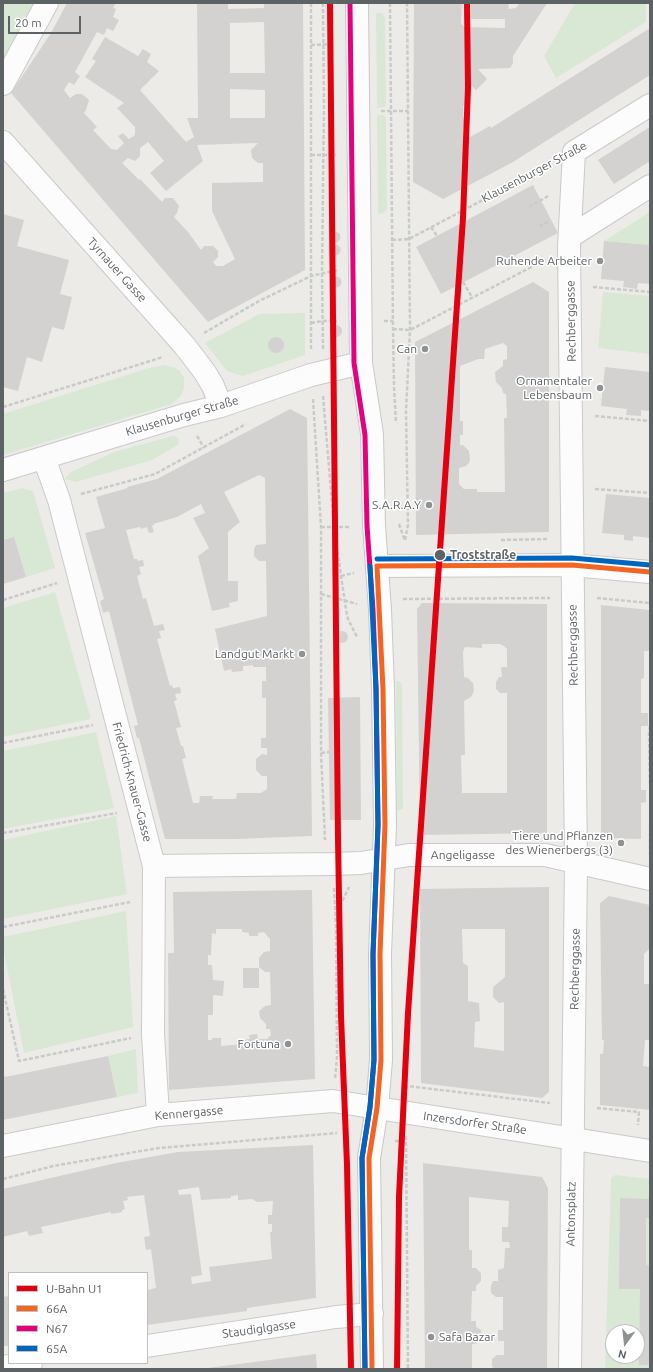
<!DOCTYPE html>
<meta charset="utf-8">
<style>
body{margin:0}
#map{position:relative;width:653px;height:1372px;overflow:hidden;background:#edebe8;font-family:Ubuntu,sans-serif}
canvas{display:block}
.frame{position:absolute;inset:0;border:4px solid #5d6265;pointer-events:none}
.legend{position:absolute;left:8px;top:1272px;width:140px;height:92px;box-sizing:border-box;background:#fff;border:1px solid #bec0c1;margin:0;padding:5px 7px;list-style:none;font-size:12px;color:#5d6265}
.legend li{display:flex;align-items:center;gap:8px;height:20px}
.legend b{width:20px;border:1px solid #bec0c1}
.north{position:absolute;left:605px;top:1324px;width:40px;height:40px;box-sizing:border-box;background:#fff;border:1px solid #bec0c1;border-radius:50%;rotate:195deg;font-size:11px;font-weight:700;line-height:16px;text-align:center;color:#5d6265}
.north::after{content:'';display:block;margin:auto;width:14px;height:18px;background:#8f9293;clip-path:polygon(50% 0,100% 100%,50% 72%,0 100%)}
.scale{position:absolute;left:8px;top:16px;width:73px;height:18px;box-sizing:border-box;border:2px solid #5d6265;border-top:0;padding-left:5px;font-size:12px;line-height:14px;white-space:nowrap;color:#5d6265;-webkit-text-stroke:3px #fff;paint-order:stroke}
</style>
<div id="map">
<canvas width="653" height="1372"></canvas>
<div class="frame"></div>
<ul class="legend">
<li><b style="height:5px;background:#e3000f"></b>U-Bahn U1</li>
<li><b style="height:5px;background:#f26522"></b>66A</li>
<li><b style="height:5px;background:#e5007d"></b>N67</li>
<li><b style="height:5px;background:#0065bd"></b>65A</li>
</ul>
<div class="north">N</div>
<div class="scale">20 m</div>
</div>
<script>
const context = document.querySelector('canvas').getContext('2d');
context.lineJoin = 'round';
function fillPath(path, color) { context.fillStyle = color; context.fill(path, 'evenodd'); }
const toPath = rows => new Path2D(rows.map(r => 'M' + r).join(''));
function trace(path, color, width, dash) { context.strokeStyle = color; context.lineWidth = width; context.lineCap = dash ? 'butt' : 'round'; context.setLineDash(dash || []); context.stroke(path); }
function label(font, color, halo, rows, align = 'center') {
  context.font = font + ' Ubuntu,sans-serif'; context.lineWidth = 3; context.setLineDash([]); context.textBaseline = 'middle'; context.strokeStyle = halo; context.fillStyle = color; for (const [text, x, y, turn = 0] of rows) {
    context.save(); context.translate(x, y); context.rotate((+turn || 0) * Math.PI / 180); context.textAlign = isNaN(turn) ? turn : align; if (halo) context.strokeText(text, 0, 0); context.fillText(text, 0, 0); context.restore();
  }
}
fillPath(toPath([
 [3,3,39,3,3,84],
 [575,3,646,3,646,22,556,78,544,56],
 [376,13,382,13,385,17,386,104,385,107,377,108],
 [377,115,384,115,386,118,387,210,384,213,378,214],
 [650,212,650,245,604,241],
 [603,292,650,296,650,354,598,348],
 [305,313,305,355,243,376,227,371,205,343,259,314],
 [165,365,175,368,180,371,184,378,184,388,180,397,172,404,3,455,3,414,149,368],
 [172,436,177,437,179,440,178,445,152,460,76,482,65,479,71,472,114,452],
 [22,488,33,491,55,568,26,577,14,537,3,540,3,493],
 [55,592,91,719,3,737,3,608],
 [396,681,399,681,402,684,403,809,399,810,397,810],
 [96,732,114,808,3,829,3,751],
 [116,816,127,894,3,919,3,840],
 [126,911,133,1027,24,1053,3,947,3,937],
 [136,1049,138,1093,117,1097,108,1056],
 [615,1175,650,1179,650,1369,605,1369,611,1178],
 [613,1332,637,1332,637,1356,613,1356]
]), '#d9e8d4');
fillPath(toPath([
 [67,3,116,3,113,8,116,9,113,17,119,20,113,31,107,28,104,35,97,32,75,72,80,76,74,85,69,82,64,90,70,98,76,94,82,94,89,100,86,110,84,113,97,127,93,130,111,149,117,150,124,143,118,136,123,133,129,139,135,135,135,127,117,108,124,103,85,77,96,61,92,59,105,37,138,56,143,49,151,54,147,62,159,71,140,90,186,142,194,137,187,118,198,118,197,3,228,3,228,9,264,8,264,3,303,3,305,270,208,322,11,93,51,33],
 [264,22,265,73,230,73,230,23],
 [230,89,265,90,265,118,230,118],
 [148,142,164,161,150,173,166,191,203,161,197,145,258,143,251,150,252,158,258,163,263,163,263,182,212,183,212,211,235,259,223,266,216,266,213,262,218,257,218,251,213,246,204,246,201,250,188,232,174,217,177,213,179,206,173,198,165,198,162,202,140,179,139,180,122,163,128,158,135,161,140,156,140,148],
 [414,3,462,3,461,24,465,27,505,28,505,19,471,19,471,3,508,3,509,9,516,8,520,3,547,3,513,56,513,63,510,68,478,69,487,79,476,90,466,81,466,105,463,105,463,119,467,119,466,127,463,127,463,135,468,138,490,126,491,128,650,28,650,75,513,162,443,199,413,182],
 [648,128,650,130,650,161,614,184,598,160],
 [533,185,558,233,441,294,416,247],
 [3,214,24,220,17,246,69,260,60,294,72,297,64,330,52,327,42,362,27,357,18,391,3,387],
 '329.5 237a5.5 5.5 0 1 1 11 0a5.5 5.5 0 1 1-11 0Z',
 [604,241,650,245,650,284,638,283,637,289,623,287,624,281,601,279],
 '329.5 250a5.5 5.5 0 1 1 11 0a5.5 5.5 0 1 1-11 0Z',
 '330.5 282a5.5 5.5 0 1 1 11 0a5.5 5.5 0 1 1-11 0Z',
 [533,282,549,292,549,532,416,535,415,342],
 [503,343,507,346,507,359,503,360,503,366,495,372,496,382,502,388,503,393,506,394,507,418,504,418,505,492,477,492,477,489,464,489,459,484,459,468,466,466,469,463,470,459,469,451,463,445,460,445,460,435,463,435,463,421,460,421,460,366,478,359,484,359,485,349],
 '330 331a6 6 0 1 1 12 0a6 6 0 1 1-12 0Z',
 '268 345a8 8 0 1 1 16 0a8 8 0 1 1-16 0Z',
 [605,367,650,372,650,411,641,410,641,416,626,415,627,409,601,406],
 [290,409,307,418,312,836,236,839,165,839,139,738,137,738,134,726,138,725,109,611,103,613,100,601,104,599,85,533,105,528,96,497,128,488,127,487,157,479],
 [259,475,265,478,266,544,256,545,254,549,254,556,259,561,266,561,267,616,215,629,224,671,231,669,232,672,243,671,243,666,253,665,253,667,266,667,266,681,262,681,262,698,266,698,266,738,261,738,261,748,267,748,267,755,262,754,256,759,256,770,262,776,267,776,267,789,261,793,237,793,236,799,212,799,213,796,200,796,199,803,193,803,182,759,186,758,183,746,181,746,176,728,181,727,174,701,177,700,175,694,181,693,180,687,173,688,172,685,170,686,157,639,161,638,159,631,165,630,163,624,154,626,146,598,143,599,137,576,141,574,139,567,144,566,143,560,138,561,137,559,134,559,126,530,140,527,141,529,147,527,149,533,154,532,152,526,154,525,153,524,177,517,201,504,205,513,193,518,209,548,198,556,212,611,230,607,229,603,238,601,238,581,228,581,228,532,240,522,224,492],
 [606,494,650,498,650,538,633,536,633,541,624,540,624,535,602,533],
 [14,537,26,577,3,584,3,540],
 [422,603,547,604,547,833,420,835,417,609],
 [482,644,500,644,504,646,507,649,507,667,501,667,502,677,499,677,496,682,496,689,500,693,507,693,507,793,462,793,461,755,465,755,464,701,471,697,474,691,473,683,468,678,464,677,463,652,465,647,482,648],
 [601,605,650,610,650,651,644,651,644,678,641,679,641,713,648,713,648,726,641,726,641,790,646,790,646,802,641,803,641,839,601,838],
 '336 637a6 6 0 1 1 12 0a6 6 0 1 1-12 0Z',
 [360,697,361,820,330,820,328,698],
 [549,887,549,1092,542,1098,421,1083,420,889],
 [462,929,505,929,505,977,493,987,493,997,499,1003,504,1002,504,1051,474,1047,475,1022,480,1021,479,1003,468,1001,468,966,463,963],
 [312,890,315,1079,169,1090,168,953,174,953,173,892],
 [216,929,242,929,242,932,249,933,249,936,258,936,258,933,264,932,270,939,270,951,264,952,259,958,259,967,265,972,270,972,271,1005,265,1006,259,1011,260,1018,266,1024,266,1029,270,1029,271,1035,267,1039,258,1039,257,1034,249,1035,250,1039,243,1040,243,1044,221,1046,221,1038,212,1038,212,1040,208,1040,208,1015,213,1015,213,995,223,996,224,981,213,980,212,965,208,965,208,955,211,955,212,933,216,934],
 [609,896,650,905,650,948,644,954,644,984,649,984,649,1040,645,1040,643,1066,650,1067,650,1110,600,1105,600,1054,603,1054,604,1040,602,1040,600,903],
 [243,968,259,968,259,988,243,988],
 [108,1056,117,1097,3,1120,3,1073,5,1077],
 [313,1145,316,1298,247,1308,247,1311,147,1325,147,1290,156,1288,151,1249,146,1250,144,1237,150,1236,144,1195,127,1197,128,1200,123,1201,125,1209,122,1210,122,1212,111,1214,111,1212,41,1227,43,1233,29,1236,27,1231,3,1237,3,1189,116,1163,178,1152],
 [199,1187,201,1200,231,1198,231,1196,238,1195,238,1200,252,1199,257,1202,273,1201,272,1215,268,1215,268,1224,272,1224,272,1232,270,1232,272,1259,209,1267,211,1281,192,1284,191,1277,202,1275,191,1194,179,1195,178,1190],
 [423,1163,542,1177,548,1188,547,1369,494,1369,492,1366,492,1359,497,1355,504,1355,504,1341,498,1341,498,1330,503,1330,503,1297,496,1297,491,1293,491,1286,493,1281,498,1281,498,1270,504,1268,505,1248,510,1248,509,1242,502,1242,502,1227,508,1227,509,1201,469,1197,469,1250,472,1250,472,1268,476,1268,481,1273,481,1281,476,1286,476,1291,472,1291,471,1321,476,1321,476,1327,481,1330,481,1338,476,1344,472,1344,472,1369,425,1369],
 [620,1198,650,1199,650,1218,646,1218,646,1265,650,1265,650,1365,639,1365,640,1289,619,1289],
 [9,1296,9,1346,3,1346,3,1297],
 [316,1354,317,1369,208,1369,208,1368]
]), '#d3d2d1');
const minor = toPath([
 [3,84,47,3],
 [3,142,184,345,204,371,213,386,221,406],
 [571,236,650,186],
 [44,458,59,500,154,866,153,1034,158,1115],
 [3,470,184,415,221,406,311,375,361,363],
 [154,866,333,864,361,863,409,855,545,855,650,879],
 [147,1346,336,1317,372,1314],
 [3,1367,31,1363],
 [570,1369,576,862,569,247,574,152,650,105]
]);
const tertiary = toPath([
 [377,566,572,565,650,572],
 [3,1146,158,1115,333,1101,650,1151]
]);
const secondary = toPath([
 [357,3,361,363,372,434,374,526,380,610,383,689,385,825,380,954,381,1060,377,1108,369,1158,372,1369]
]);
trace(minor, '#c9caca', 24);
trace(tertiary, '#c9caca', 24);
trace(secondary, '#c7c8c7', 24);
trace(toPath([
 [311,3,311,350],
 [390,3,393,329,394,386,396,423],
 [311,45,335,44],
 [381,111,408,111],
 [311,155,336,155],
 [529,207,548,196],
 [539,226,548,222],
 [431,227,437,236],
 [392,240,409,239,549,165],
 [463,282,472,297],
 [593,287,650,292],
 [384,321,393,321],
 [311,323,323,321,337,321],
 [393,329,410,330,545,260],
 [204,333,259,301,311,276,338,270],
 [323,349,322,274,324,107,323,3],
 [323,396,334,527,346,610,348,619,357,637],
 [313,399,321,527,321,753,325,840],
 [3,407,163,357],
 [595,416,650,421],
 [197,436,204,448],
 [595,489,650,493],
 [81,494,155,474,246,424],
 [399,524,405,541],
 [321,527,350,527],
 [405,540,408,525,406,411,410,330,407,3],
 [501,540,548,539],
 [341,576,354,573],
 [321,594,357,604],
 [597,598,650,603],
 [403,599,550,598],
 [3,600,57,583],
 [650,726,649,732,650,786],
 [3,743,93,725],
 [321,753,329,752],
 [3,833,117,813],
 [650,855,650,825],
 [334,888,336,926,337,1057,335,1079],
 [337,918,341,904,349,887],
 [3,927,130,902],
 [3,989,19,1061,131,1038],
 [407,1089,407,1086,550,1103],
 [597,1108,639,1112,638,1125],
 [406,1136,408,1369],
 [395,1141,406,1142],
 [3,1179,53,1166,159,1148,337,1133]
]), '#c7ccc9', 2.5, [4, 2]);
trace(minor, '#fcfcfc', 22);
trace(tertiary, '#fcfcfc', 22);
trace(secondary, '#fcfcfc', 22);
trace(toPath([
 [377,566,572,565,650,572],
 [372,1369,369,1158,377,1108,381,1060,380,954,385,825,383,689,377,566]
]), '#f26522', 5);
trace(toPath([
 [350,3,354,363,365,435,367,526,373,610,376,689,378,825,373,954,374,1060,370,1107,362,1158,365,1369]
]), '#e5007d', 5);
trace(toPath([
 [377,559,572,558,650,565],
 [365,1369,362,1158,370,1107,374,1060,373,954,378,825,376,689,370,566]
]), '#0065bd', 5);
trace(toPath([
 [330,3,338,838,341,1016,347,1165,351,1369],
 [397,1369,399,1197,408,1013,463,218,468,88,467,3]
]), '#e3000f', 6);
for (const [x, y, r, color] of [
 [600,261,4,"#8f9293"],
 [425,349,4,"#8f9293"],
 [600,388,4,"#8f9293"],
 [429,505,4,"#8f9293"],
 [440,555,6,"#5d6265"],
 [302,654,4,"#8f9293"],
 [621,843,4,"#8f9293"],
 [288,1044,4,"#8f9293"],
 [431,1337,4,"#8f9293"]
]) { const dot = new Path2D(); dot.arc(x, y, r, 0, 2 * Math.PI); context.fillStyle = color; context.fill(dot); trace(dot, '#fff', 1.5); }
label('12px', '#5d6265', '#fff', [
 ["Klausenburger Straße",534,172,-28],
 ["Tyrnauer Gasse",117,270,48],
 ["Rechberggasse",571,321,-91],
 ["Klausenburger Straße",182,416,-16],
 ["Rechberggasse",573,645,-91],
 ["Friedrich-Knauer-Gasse",132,782,75],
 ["Angeligasse",463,855],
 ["Rechberggasse",575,969,-89],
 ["Kennergasse",189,1113,-5],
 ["Inzersdorfer Straße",475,1123,8],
 ["Antonsplatz",571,1214,-89],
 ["Staudiglgasse",259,1329,-8]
]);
label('12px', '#5d6265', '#fff', [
 ["Ruhende Arbeiter",592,261],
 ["Can",417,349],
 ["Ornamentaler",592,381],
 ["Lebensbaum",592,395],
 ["S.A.R.A.Y",421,505],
 ["Landgut Markt",294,654],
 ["Tiere und Pflanzen",613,836],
 ["des Wienerbergs (3)",613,850],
 ["Fortuna",280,1044],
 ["Safa Bazar",439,1337,"left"]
], 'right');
label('bold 12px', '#5d6265', '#fff', [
 ["Troststraße",450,555]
], 'left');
</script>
